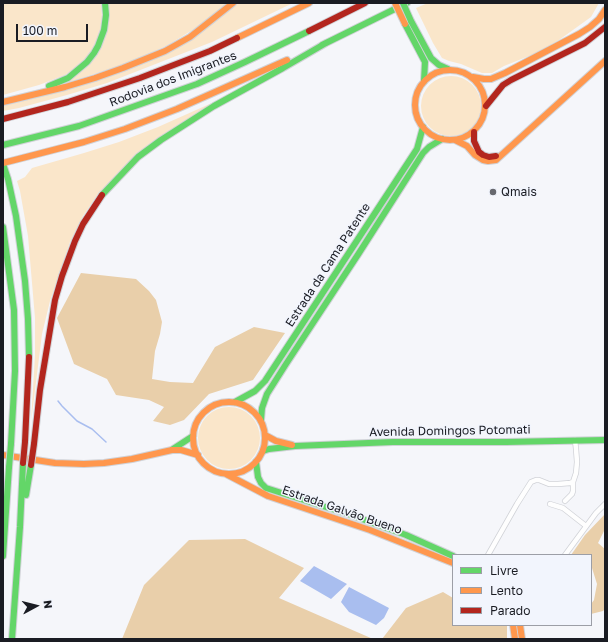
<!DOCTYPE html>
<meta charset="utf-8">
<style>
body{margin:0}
#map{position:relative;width:608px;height:642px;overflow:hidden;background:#f5f6fa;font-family:"Golos Text",sans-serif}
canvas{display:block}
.frame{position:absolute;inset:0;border:4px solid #1a1c23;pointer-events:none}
.legend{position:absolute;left:452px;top:554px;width:140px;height:72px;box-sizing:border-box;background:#f2f5fd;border:1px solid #9c9ea6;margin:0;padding:5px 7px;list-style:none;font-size:12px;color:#1a1c23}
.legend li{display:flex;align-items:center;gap:8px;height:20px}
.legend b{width:20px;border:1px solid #9c9ea6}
.north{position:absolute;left:16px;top:586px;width:40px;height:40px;-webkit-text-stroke:3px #f2f5fd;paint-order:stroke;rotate:83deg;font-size:11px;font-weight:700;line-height:16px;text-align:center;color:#1a1c23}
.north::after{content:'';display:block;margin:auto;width:14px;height:18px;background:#1a1c23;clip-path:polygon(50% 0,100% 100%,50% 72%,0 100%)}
.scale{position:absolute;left:16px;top:24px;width:72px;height:18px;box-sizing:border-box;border:2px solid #1a1c23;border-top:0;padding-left:5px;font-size:12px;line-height:14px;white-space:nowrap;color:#1a1c23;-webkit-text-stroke:3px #f2f5fd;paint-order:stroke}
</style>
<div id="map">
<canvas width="608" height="642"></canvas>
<div class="frame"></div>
<ul class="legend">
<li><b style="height:5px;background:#63d668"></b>Livre</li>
<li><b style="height:5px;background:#ff974d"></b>Lento</li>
<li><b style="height:5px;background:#b3261e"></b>Parado</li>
</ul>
<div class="north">N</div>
<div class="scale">100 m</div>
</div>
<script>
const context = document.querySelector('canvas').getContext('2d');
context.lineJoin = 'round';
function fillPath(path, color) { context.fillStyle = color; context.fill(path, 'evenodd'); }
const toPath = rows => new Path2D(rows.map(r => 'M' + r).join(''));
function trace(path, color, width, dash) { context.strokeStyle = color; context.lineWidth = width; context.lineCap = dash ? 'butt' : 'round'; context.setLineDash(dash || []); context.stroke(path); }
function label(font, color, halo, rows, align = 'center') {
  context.font = font + ' "Golos Text",sans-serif'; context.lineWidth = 3; context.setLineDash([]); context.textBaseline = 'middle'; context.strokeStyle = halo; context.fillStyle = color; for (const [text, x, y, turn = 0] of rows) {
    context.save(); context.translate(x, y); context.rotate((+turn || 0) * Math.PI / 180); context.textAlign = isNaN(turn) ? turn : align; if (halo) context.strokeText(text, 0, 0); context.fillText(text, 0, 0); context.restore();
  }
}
fillPath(toPath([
 [3,3,101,3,102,17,100,30,96,43,87,57,76,68,65,75,39,85,3,95],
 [107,3,227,3,219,10,194,29,168,45,129,63,53,87,93,59],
 [236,3,293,3,212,42,107,83,67,95,19,108,3,111,3,106,55,93,157,58],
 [428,3,599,3,591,17,559,40,534,54,504,66,492,73,482,73,461,64,449,61,442,58,433,43,416,8],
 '421 106a30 30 0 1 1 60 0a30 30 0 1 1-60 0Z',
 [223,98,176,127,98,194,83,216,70,242,50,301,42,334,31,422,35,355,35,318,28,236,20,191,17,181,25,177,32,168,84,153,119,142,158,127],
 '198 438a31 31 0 1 1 62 0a31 31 0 1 1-62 0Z'
]), '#fae6ca');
fillPath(toPath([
 [81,273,136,279,149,291,156,300,162,322,160,334,155,351,152,379,170,382,193,383,215,347,254,327,285,333,253,380,209,394,184,420,170,425,153,421,164,407,149,400,116,395,107,379,74,364,57,318],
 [605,514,605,532,604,531,598,543,605,549,605,609,603,611,591,614,591,604,594,600,597,584,592,568,591,568,591,555,571,555,585,535],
 [245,539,304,568,279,598,373,639,122,639,144,585,189,540],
 [443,592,453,598,453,625,507,625,507,639,382,639,406,608]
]), '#e9cfaa');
fillPath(toPath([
 [314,566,347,584,331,599,300,581],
 [349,587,389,608,384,618,376,625,349,612,341,602]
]), '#a9beef');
trace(toPath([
 [58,401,62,406,77,421,92,429,106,442]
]), '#a9beef', 1.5);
const street = toPath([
 [565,501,572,494,573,491,573,482,576,473,577,462,576,449,575,440],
 [550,504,563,508,586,526],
 [488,555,517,504,531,482,536,480,539,480,549,484,558,484,570,483,573,482],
 [565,555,596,513,605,504]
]);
const fast = toPath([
 [411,21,431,58,439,65,448,69],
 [405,24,425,62,424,81],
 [322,45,407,3],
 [49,86,68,78,87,62,94,53,98,46,104,30,106,15,105,3],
 [3,145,79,126,197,84,245,62,309,31],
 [3,164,8,179,16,216,25,281,28,319,29,357],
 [102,195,138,157,161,140,214,106,283,68,326,43],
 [3,227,14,310,15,371,11,444],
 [235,402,255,391,265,381,417,149,423,127],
 [261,420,262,408,267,394,286,364,359,253,423,153,429,147,442,139],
 [173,449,193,436],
 [263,451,269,449,295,446,393,442,506,442,605,440],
 [256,462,258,477,261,483,266,488,351,515,406,535,453,556],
 [26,495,31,465],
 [3,556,9,467],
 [12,639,20,527,23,463]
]);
const slow = toPath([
 [237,38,309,3],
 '415 105a35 35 0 1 1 70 0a35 35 0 1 1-70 0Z',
 [473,77,484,79,491,79,505,73,579,34,590,27,599,19,605,10],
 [3,102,65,87,95,78,123,68,165,51,190,37,233,3],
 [455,140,467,146,475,155,483,160,488,161,496,160,605,61],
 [3,163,84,142,125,129,177,109,287,60],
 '193 438a36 36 0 1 1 72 0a36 36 0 1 1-72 0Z',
 [265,435,276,441,292,445],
 [3,455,55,463,84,464,104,463,132,459,172,450,181,450,198,455],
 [226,474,268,496,370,530,453,563],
 [513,625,515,639],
 [520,625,522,639]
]);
const jam = toPath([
 [309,31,365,3],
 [486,106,503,85,511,80,585,43,605,27],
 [3,119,68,102,140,78,210,51,237,38],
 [474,132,474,141,479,152,483,155,489,157,496,156],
 [25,442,29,357],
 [34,444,40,390,55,300,62,276,75,241,83,224,102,195]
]);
trace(street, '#d0d2d7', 6);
trace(fast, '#d0d2d7', 8);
trace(slow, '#d0d2d7', 8);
trace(jam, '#d0d2d7', 8);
trace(street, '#fefefe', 4.5);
trace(fast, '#63d668', 6);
trace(slow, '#ff974d', 6);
trace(jam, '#b3261e', 6);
const fastBridge = toPath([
 [403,3,411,21],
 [9,467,11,444]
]);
const slowBridge = toPath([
 [395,3,405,24]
]);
const jamBridge = toPath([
 [23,463,25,442],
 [31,465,34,444]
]);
trace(fastBridge, '#d0d2d7', 8, []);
trace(slowBridge, '#d0d2d7', 8, []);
trace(jamBridge, '#d0d2d7', 8, []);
trace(fastBridge, '#63d668', 6);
trace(slowBridge, '#ff974d', 6);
trace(jamBridge, '#b3261e', 6);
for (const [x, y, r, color] of [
 [493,192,4,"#67686e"]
]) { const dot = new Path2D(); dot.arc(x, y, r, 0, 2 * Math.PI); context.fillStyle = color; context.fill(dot); trace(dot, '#f2f5fd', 1.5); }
label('12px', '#1a1c23', '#f2f5fd', [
 ["Rodovia dos Imigrantes",173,79,-21],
 ["Estrada da Cama Patente",328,265,-57],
 ["Avenida Domingos Potomati",450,431,-1],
 ["Estrada Galvão Bueno",342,510,19]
]);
label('12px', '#1a1c23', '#f2f5fd', [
 ["Qmais",501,192]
], 'left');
</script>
